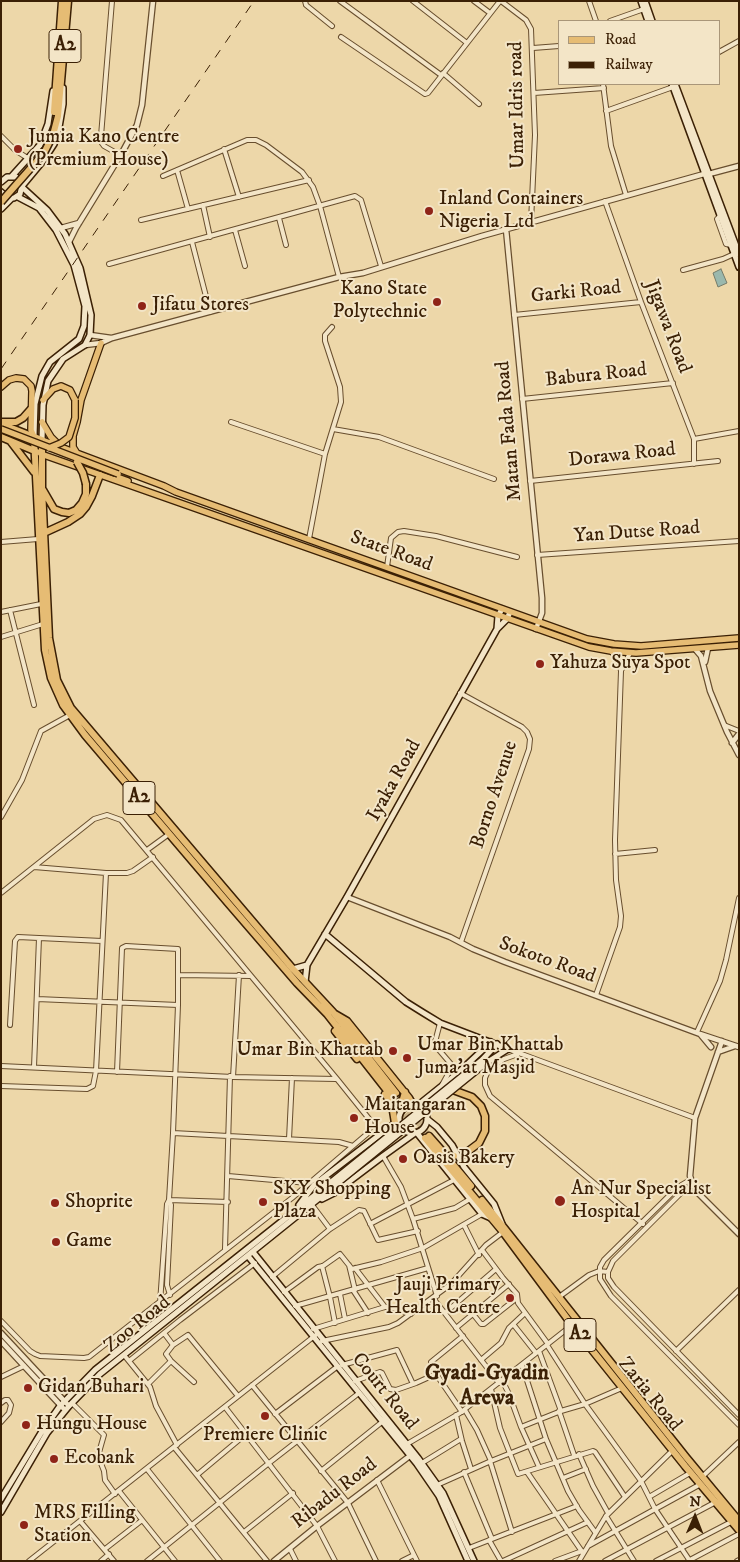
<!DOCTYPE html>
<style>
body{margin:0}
#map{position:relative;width:740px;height:1562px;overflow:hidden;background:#edd7a9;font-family:"IM FELL DW Pica",serif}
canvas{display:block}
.frame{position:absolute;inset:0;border:2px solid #3b2005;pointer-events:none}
.legend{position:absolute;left:558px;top:20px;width:162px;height:65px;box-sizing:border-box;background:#f3e5c7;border:1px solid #a99679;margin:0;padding:6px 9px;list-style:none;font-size:15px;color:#3b2005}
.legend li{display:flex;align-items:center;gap:10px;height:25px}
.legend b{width:25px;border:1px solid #a99679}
.north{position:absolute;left:670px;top:1492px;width:50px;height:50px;-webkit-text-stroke:4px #f3e5c7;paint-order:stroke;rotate:1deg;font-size:14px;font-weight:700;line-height:20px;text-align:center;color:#3b2005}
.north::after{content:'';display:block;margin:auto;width:18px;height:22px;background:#3b2005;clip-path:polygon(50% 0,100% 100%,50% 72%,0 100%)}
</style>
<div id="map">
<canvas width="740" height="1562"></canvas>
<div class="frame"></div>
<ul class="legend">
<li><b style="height:6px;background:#e6bc74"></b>Road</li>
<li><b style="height:6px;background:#3b2005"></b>Railway</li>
</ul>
<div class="north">N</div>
</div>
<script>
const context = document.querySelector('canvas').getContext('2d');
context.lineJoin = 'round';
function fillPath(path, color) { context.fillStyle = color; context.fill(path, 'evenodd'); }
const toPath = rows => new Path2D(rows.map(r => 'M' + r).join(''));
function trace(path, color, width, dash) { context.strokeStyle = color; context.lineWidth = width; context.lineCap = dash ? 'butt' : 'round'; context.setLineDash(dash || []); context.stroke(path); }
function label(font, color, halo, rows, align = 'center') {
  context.font = font + ' "IM FELL DW Pica",serif'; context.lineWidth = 4; context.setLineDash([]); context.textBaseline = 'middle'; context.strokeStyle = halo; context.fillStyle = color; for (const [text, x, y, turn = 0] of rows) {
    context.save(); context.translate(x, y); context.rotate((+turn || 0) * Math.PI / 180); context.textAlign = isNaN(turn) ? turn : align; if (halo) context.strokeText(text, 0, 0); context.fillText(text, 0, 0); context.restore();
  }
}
const water = toPath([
 [721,269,727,283,718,287,713,273,721,269]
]);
fillPath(water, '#9ab8ad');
trace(water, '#747b6a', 1);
trace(toPath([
 [396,1093,429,1136],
 [394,1100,423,1135]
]), '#c9b288', 6, [6, 3]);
const minor = toPath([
 [112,1,101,136,101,142,104,146,120,155],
 [305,1,306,5,332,26],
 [340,1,441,75],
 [413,1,467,43],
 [474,1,490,13],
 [501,1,526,20,531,29,535,135,531,222],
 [589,1,596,21],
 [610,21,644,9],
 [341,37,425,94,428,93,500,1],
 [533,48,559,46],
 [719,52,739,41],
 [443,73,479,104],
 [603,84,611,146,626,195],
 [534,93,604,88],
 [606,111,673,87],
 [1,136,15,150,29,159],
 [224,149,239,197],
 [177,170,188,209],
 [163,176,247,140,256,140,266,145,302,172,313,187,320,206,339,277],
 [605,201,641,302,694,439,694,464],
 [203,205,210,237],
 [720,216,717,219,726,244,731,245],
 [279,218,286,245],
 [141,220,309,180],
 [235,230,245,266],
 [192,242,210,312],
 [109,264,355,196,361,200,381,266],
 [683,270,723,259,734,254],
 [514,315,641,302],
 [522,399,673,383],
 [231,422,325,454],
 [333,429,379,437,494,479],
 [694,439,739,431],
 [530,481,718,461],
 [309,539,325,454,341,402,340,387,325,341,325,335,332,327],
 [1,542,38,539],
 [537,555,739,541],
 [387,567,391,538,398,532,404,531,436,536,517,557],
 [10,610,34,705],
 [1,612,41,604],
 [1,637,43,624],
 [622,669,630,653],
 [460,693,522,727,527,732,530,739,529,749,461,942],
 [724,725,739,731],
 [1,817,22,780,41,731,70,715],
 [147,850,169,834],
 [615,854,655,850],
 [34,867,106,873,127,873,133,871,153,857],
 [1,893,94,819,107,815,121,820,337,1079,370,1120,371,1126,367,1134,292,1198,89,1357,84,1358,40,1356,35,1354,30,1351,1,1321],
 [179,975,251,976],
 [596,995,620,927,621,916,616,880,615,840,621,671,619,662,611,651],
 [37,999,178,1005],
 [440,1023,435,1042,439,1050,451,1064,452,1067,442,1085],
 [10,1025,15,941,18,937,102,941],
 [697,1032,720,981,726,960,739,898],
 [508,1049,695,1118],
 [518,1054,504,1059,489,1069,485,1078,485,1085,490,1096,643,1224],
 [1,1066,233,1077,336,1079],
 [34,1067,39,938],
 [117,1072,122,948,126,946,178,949,178,1005,173,1133,169,1200,167,1204,160,1303],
 [233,1077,239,975],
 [1,1086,87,1089,93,1086,96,1071,106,873],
 [173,1133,339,1142,353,1146],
 [289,1139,292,1078],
 [383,1156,401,1187,413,1219,437,1296],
 [228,1176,308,1183],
 [690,1180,678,1187,604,1260,600,1267,600,1279,611,1296,739,1425],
 [693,1185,681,1193,613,1261,608,1272,608,1278,614,1287,739,1415],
 [169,1200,171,1205,167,1285,170,1295],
 [169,1200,228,1202],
 [312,1205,330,1229],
 [413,1219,455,1208,470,1199],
 [370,1224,454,1180],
 [464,1225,479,1255],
 [225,1249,230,1076],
 [482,1250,503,1278,517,1294,518,1303,548,1344],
 [349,1265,355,1290],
 [322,1266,330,1297,335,1323],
 [355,1268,385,1307],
 [272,1277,330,1229,359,1210,364,1211,378,1240,418,1231],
 [353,1290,368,1313],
 [284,1292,318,1267,323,1266,340,1254,352,1269,381,1262,423,1248,482,1214],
 [340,1294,345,1319],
 [559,1297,589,1275,599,1271,608,1272],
 [433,1298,499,1383],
 [295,1306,428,1268],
 [445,1313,496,1269],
 [473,1314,481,1324,484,1324,517,1298],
 [513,1324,536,1353],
 [456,1328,509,1284],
 [313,1329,385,1307,390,1307,411,1314],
 [164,1333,173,1345],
 [322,1341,389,1327,398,1323,451,1284,486,1245,503,1232],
 [547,1345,585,1404,641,1481,655,1509,690,1561],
 [539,1351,561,1411],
 [676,1351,739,1290],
 [124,1355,150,1387,156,1406,177,1445],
 [481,1360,501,1343,509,1328,525,1313],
 [129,1361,180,1320,255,1263],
 [342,1365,397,1350,413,1384],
 [522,1365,546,1439,568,1491,579,1510,595,1532],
 [1,1377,24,1366],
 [502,1380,509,1394,521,1427,539,1467],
 [355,1381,380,1372,382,1373,390,1389,396,1390,416,1383,436,1374],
 [194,1382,171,1361,166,1354,173,1345,188,1335,238,1396],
 [148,1384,171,1361],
 [252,1385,348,1503,376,1561],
 [491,1389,500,1428,518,1474,593,1451,595,1452,625,1497],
 [1,1403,5,1400,8,1400,11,1405,9,1413,1,1422],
 [72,1403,104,1435,98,1456,104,1471,105,1480,115,1494],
 [225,1407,317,1526,335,1561],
 [465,1410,477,1430,491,1461],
 [559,1411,574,1455],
 [462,1412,436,1374,431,1362,463,1336],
 [275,1414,338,1366],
 [456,1415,462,1441,471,1469],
 [521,1427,561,1411,585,1404,622,1388],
 [407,1444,460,1413,572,1325],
 [174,1447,267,1561],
 [579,1454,593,1486,608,1513],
 [490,1461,512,1532],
 [422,1463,461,1439],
 [147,1469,220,1561],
 [321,1471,382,1422],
 [464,1472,492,1539],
 [527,1472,583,1553],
 [197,1475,246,1434],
 [702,1477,739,1442],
 [563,1478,586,1469],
 [377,1480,414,1555],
 [437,1485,491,1461,546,1439],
 [119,1491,175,1561],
 [649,1497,690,1473],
 [606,1516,634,1561],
 [80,1521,114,1561],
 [244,1532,293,1493],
 [489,1540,501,1561],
 [588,1546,699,1485],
 [469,1548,577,1506],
 [105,1549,141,1521],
 [290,1549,296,1561],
 [29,1561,317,1334],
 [101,1561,109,1554],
 [147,1561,269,1463,359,1393],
 [402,1561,414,1555,417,1561],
 [503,1561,588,1522],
 [555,1561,582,1551],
 [579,1561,606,1516,672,1451],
 [605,1561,714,1503],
 [656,1561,731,1522],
 [688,1561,739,1534],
 [737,1561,739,1560]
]);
const tertiary = toPath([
 [709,174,739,166],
 [61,228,79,223],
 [506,229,542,598,542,613,536,629],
 [69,242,76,228,123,151,137,125,142,105,153,1],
 [90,335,111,338],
 [85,345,101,343,112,338,242,303,339,277,363,273,482,236,704,174],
 [695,649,701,656,710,691,727,732,739,755],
 [705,662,708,648],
 [732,743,739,734],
 [347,897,450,937,473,949,505,962,700,1034,739,1047],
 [701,1035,711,1047],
 [722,1041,695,1118,690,1176,693,1185,699,1194,739,1234],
 [718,1052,735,1046],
 [1,1333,69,1406],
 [1,1341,63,1408],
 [274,1561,317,1526,411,1455]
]);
const secondary = toPath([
 [641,1,648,21],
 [645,1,652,21],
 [672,84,739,267],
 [675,84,739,254],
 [12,176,40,145,48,124,53,91],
 [1,182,7,177,16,177],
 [23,185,43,161,54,144,59,127,63,104,63,88],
 [23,188,47,210,65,234,80,268,91,315,90,335,85,345,63,359,48,381,43,405,42,440],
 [1,192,8,198,14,198,20,194,22,185],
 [18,197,39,208,56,230,74,265,85,306,84,326,79,339,50,362,42,376,35,404,34,436],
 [1,209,11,199],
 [497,629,498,616,502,609],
 [325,934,406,1002,422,1012,440,1023,508,1049],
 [293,969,307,965],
 [305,982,307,965,347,897,497,629,507,619,510,612],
 [482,1060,497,1044],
 [486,1063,508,1049],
 '399 1119a14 14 0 1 1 28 0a14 14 0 1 1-28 0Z',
 [417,1106,458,1073,491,1042],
 [427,1119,437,1127,452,1145,464,1167,494,1204,502,1224],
 [417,1133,482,1214,491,1218],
 [322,1199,334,1193,383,1156,415,1133],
 [299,1205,314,1185,399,1120],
 [253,1252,418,1458,443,1493,474,1561],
 [248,1256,417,1464,439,1496,468,1561],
 [1,1499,41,1433,60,1406,95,1370,325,1187],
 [1,1512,47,1433,69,1406,100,1374,328,1191]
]);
const primary = toPath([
 [1,387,9,380,16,378,24,379,31,386,32,391,31,430,34,437],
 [43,400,53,389,61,386,70,390,75,400],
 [42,422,51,437,58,444],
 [42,440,164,486,176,492,587,639,614,644,641,646,739,638],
 [41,454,589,647,611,651,636,653,739,645],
 [78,455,73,447,73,436,77,422,81,400,101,343],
 [117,477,128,481]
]);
const trunk = toPath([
 [54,112,62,1],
 [53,135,58,116,68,1],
 [1,422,16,422,23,418,31,409],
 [1,424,42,440,42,488,49,638,57,680,71,708,293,969,333,1012,396,1093],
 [1,437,37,452],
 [34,438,45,650,51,678,63,705,85,735,228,903,297,983,327,1014,392,1097],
 [11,442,34,472],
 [43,490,54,509,62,512,69,513,76,510,82,503,86,494,86,484],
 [44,533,68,522,80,514,86,507,92,496,100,475],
 [335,1014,347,1021,409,1098,413,1105],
 [335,1031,357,1059],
 [453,1090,472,1097,481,1106,485,1116,485,1131,479,1143,463,1155],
 [385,1094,392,1105,395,1123],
 [392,1105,400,1102,403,1099,405,1092],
 [429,1136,444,1153],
 [425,1138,503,1232,572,1325,685,1466,739,1530],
 [446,1156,454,1156],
 [450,1161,471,1186],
 [482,1200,686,1457,739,1521]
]);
trace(minor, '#684e2e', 6);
trace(tertiary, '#684e2e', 7);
trace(secondary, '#3b2005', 8);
trace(primary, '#3b2005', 8);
trace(trunk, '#3b2005', 9);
trace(minor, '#f3e5c7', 4);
trace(tertiary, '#f3e5c7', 4.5);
trace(secondary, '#f3e5c7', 5);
trace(primary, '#e6bc74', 5.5);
trace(trunk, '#e6bc74', 6);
trace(toPath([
 [1,369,254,1]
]), '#3b2005', 1, [9, 9]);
const secondaryBridge = toPath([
 [325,1187,482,1060],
 [328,1191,486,1063]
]);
const primaryBridge = toPath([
 [1,429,118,474],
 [49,448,61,443,69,437,75,418,75,400]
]);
const trunkBridge = toPath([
 [1,202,44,153,53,135],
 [77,462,83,473,86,484]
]);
trace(secondaryBridge, '#3b2005', 8, []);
trace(primaryBridge, '#3b2005', 8, []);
trace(trunkBridge, '#3b2005', 9, []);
trace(secondaryBridge, '#f3e5c7', 5);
trace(primaryBridge, '#e6bc74', 5.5);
trace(trunkBridge, '#e6bc74', 6);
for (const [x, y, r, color] of [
 [18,149,5,"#8f2418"],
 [429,211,5,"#8f2418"],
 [437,302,5,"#8f2418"],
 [142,306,5,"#8f2418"],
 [540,664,5,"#8f2418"],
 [393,1051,5,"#8f2418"],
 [407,1058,5,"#8f2418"],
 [354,1118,5,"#8f2418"],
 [403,1159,5,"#8f2418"],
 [560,1201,6,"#8f2418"],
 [263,1202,5,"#8f2418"],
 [55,1203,5,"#8f2418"],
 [56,1242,5,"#8f2418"],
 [510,1298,5,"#8f2418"],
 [28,1388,5,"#8f2418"],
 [265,1416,5,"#8f2418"],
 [26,1425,5,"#8f2418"],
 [54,1459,5,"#8f2418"],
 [24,1525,5,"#8f2418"]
]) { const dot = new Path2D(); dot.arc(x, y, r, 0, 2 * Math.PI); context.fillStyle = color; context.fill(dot); trace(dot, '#f3e5c7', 2); }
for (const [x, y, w] of [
 [65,46,32],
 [139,798,32],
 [580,1335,32]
]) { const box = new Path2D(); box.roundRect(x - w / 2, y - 16.5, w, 33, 4); context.fillStyle = '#f3e5c7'; context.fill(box); trace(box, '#3b2005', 1); }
label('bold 19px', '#3b2005', null, [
 ["A2",65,46],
 ["A2",139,798],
 ["A2",580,1335]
]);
label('20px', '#3b2005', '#f3e5c7', [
 ["Umar Idris road",518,105,-91],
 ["Garki Road",576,293,-6],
 ["Jigawa Road",667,327,69],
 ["Babura Road",596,376,-6],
 ["Matan Fada Road",510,431,-95],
 ["Dorawa Road",622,456,-6],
 ["Yan Dutse Road",637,533,-4],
 ["State Road",391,552,20],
 ["Iyaka Road",395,781,-61],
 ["Borno Avenue",495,795,-72],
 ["Sokoto Road",547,961,20],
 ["Zoo Road",138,1325,-39],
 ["Court Road",384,1392,51],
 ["Zaria Road",649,1395,51],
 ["Ribadu Road",335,1494,-38]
]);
label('20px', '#3b2005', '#f3e5c7', [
 ["Jumia Kano Centre",28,138],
 ["(Premium House)",28,161],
 ["Inland Containers",439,200],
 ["Nigeria Ltd",439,223],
 ["Kano State",427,290,"right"],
 ["Polytechnic",427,313,"right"],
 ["Jifatu Stores",152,306],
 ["Yahuza Suya Spot",550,664],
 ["Umar Bin Khattab",417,1046],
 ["Juma'at Masjid",417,1069],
 ["Umar Bin Khattab",383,1051,"right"],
 ["Maitangaran",364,1106],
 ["House",364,1129],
 ["Oasis Bakery",413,1159],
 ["SKY Shopping",273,1190],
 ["Plaza",273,1213],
 ["An Nur Specialist",571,1190],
 ["Hospital",571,1213],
 ["Shoprite",65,1203],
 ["Game",66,1242],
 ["Jauji Primary",500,1286,"right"],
 ["Health Centre",500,1309,"right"],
 ["Gidan Buhari",38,1388],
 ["Hungu House",36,1425],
 ["Premiere Clinic",265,1436,"center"],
 ["Ecobank",64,1459],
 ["MRS Filling",34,1514],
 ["Station",34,1537]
], 'left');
label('bold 22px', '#3b2005', '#f3e5c7', [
 ["Gyadi-Gyadin",487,1374],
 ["Arewa",487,1399]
]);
</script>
